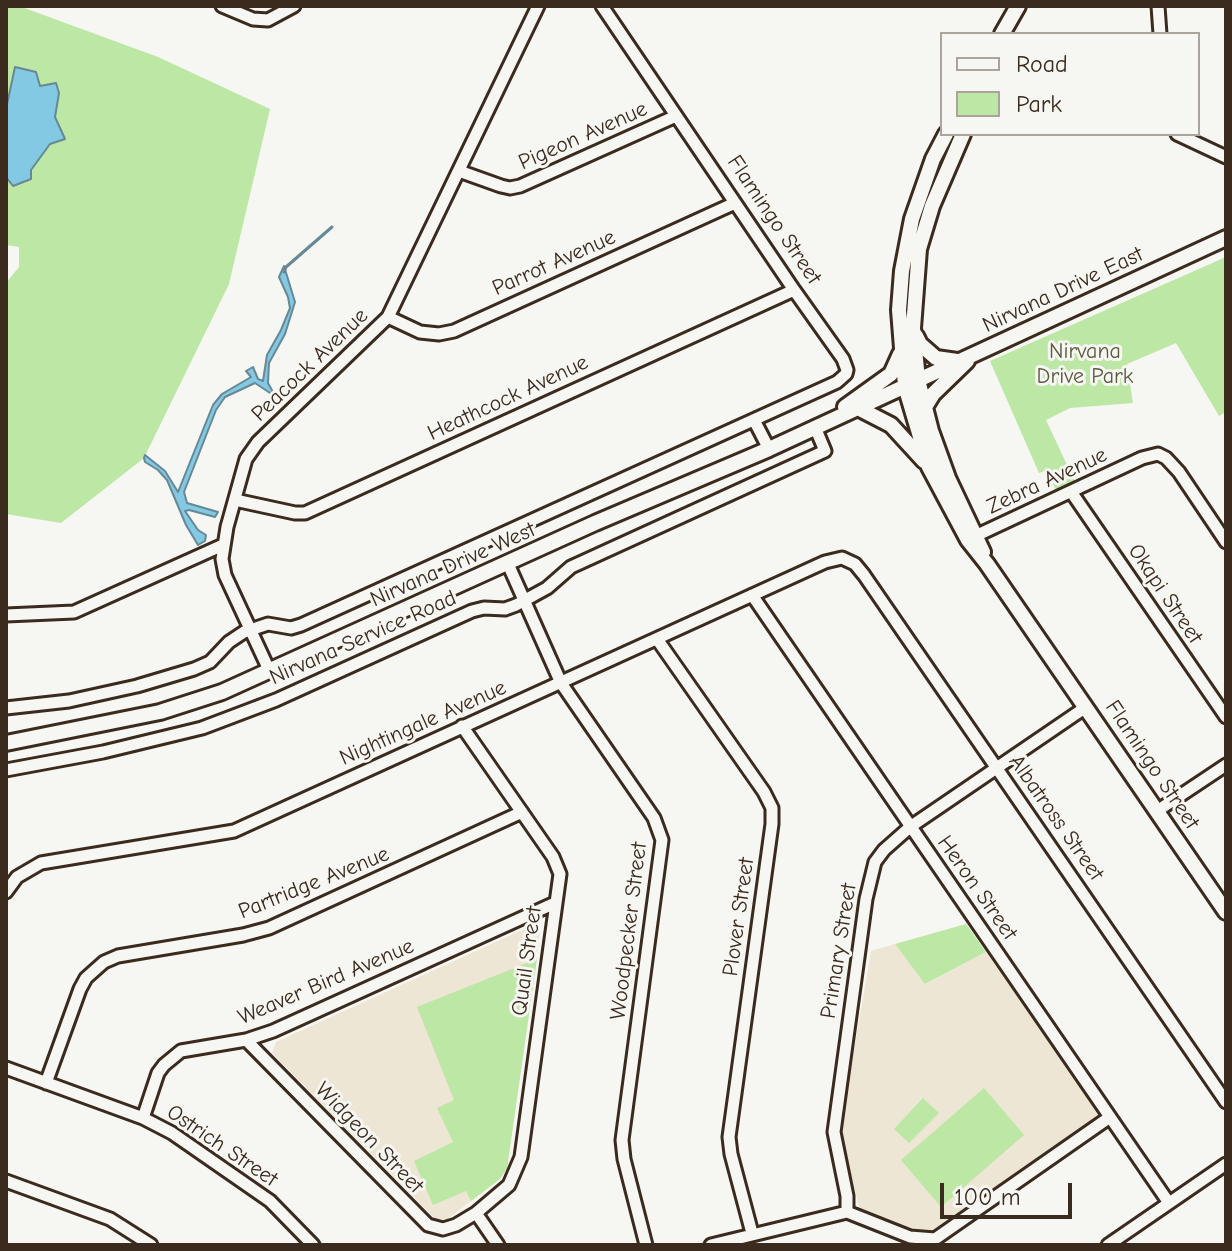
<!DOCTYPE html>
<style>
body{margin:0}
#map{position:relative;width:1232px;height:1251px;overflow:hidden;background:#f6f6f2;font-family:"Comic Neue",sans-serif}
canvas{display:block}
.frame{position:absolute;inset:0;border:8px solid #3b2a1e;pointer-events:none}
.legend{position:absolute;left:940px;top:32px;width:260px;height:104px;box-sizing:border-box;background:#f6f6f2;border:2px solid #aba49d;margin:0;padding:10px 14px;list-style:none;font-size:24px;color:#3b2a1e}
.legend li{display:flex;align-items:center;gap:16px;height:40px}
.legend b{width:40px;border:2px solid #aba49d}
.scale{position:absolute;left:940px;top:1183px;width:132px;height:36px;box-sizing:border-box;border:4px solid #3b2a1e;border-top:0;padding-left:10px;font-size:24px;line-height:28px;white-space:nowrap;color:#3b2a1e;-webkit-text-stroke:6px #f6f6f2;paint-order:stroke}
</style>
<div id="map">
<canvas width="1232" height="1251"></canvas>
<div class="frame"></div>
<ul class="legend">
<li><b style="height:10px;background:#f6f6f2"></b>Road</li>
<li><b style="height:22px;background:#bce7a4"></b>Park</li>
</ul>
<div class="scale">100 m</div>
</div>
<script>
const context = document.querySelector('canvas').getContext('2d');
context.lineJoin = 'round';
function fillPath(path, color) { context.fillStyle = color; context.fill(path, 'evenodd'); }
const toPath = rows => new Path2D(rows.map(r => 'M' + r).join(''));
function trace(path, color, width, dash) { context.strokeStyle = color; context.lineWidth = width; context.lineCap = dash ? 'butt' : 'round'; context.setLineDash(dash || []); context.stroke(path); }
function label(font, color, halo, rows, align = 'center') {
  context.font = font + ' "Comic Neue",sans-serif'; context.lineWidth = 6; context.setLineDash([]); context.textBaseline = 'middle'; context.strokeStyle = halo; context.fillStyle = color; for (const [text, x, y, turn = 0] of rows) {
    context.save(); context.translate(x, y); context.rotate((+turn || 0) * Math.PI / 180); context.textAlign = isNaN(turn) ? turn : align; if (halo) context.strokeText(text, 0, 0); context.fillText(text, 0, 0); context.restore();
  }
}
fillPath(toPath([
 [533,925,540,933,507,1168,500,1179,446,1220,434,1218,272,1053,276,1042],
 [895,944,926,984,986,952,1103,1118,932,1238,860,1210,840,1131,871,951]
]), '#eee6d5');
fillPath(toPath([
 [6,6,19,6,158,57,270,109,229,284,144,458,61,523,6,514,6,283,19,267,19,247,6,245,6,177,13,186,31,170,50,144,59,93,56,83,40,86,16,67,6,109],
 [1226,257,1226,412,1219,416,1176,343,1127,364,1133,403,1070,408,1046,420,1075,482,1057,493,1047,470,1039,473,990,361],
 [966,924,986,952,925,984,895,944],
 [537,959,507,1168,500,1179,471,1201,466,1191,433,1205,414,1161,453,1142,437,1108,454,1100,417,1007],
 [984,1088,1024,1135,941,1207,901,1160],
 [923,1098,939,1113,909,1143,894,1129]
]), '#bce7a4');
const water = toPath([
 [15,67,36,72,40,86,56,83,59,93,55,117,65,139,50,144,31,170,31,179,13,186,6,177,6,109,15,67],
 [284,266,295,302,285,334,269,363,268,383,273,392,270,393,255,383,225,397,216,410,184,492,187,503,218,512,215,517,189,510,185,511,198,530,206,535,205,541,198,545,186,525,167,480,158,470,145,462,144,458,145,455,165,471,178,492,213,405,222,394,251,377,246,371,253,367,258,379,263,381,267,355,281,330,290,308,288,297,279,277,284,266]
]);
fillPath(water, '#83c9e4');
trace(water, '#668995', 2);
trace(toPath([
 [284,272,286,267,332,227]
]), '#668995', 3);
const street = toPath([
 [222,6,253,19,268,20,294,6],
 [1158,6,1160,34],
 [1177,134,1226,157],
 [459,171,501,186,510,188,520,186,676,116],
 [388,317,420,332,439,334,454,331,735,203],
 [754,420,769,449],
 [1072,493,1226,717],
 [235,500,295,513,305,513,794,290],
 [969,539,1142,458,1158,454,1166,458,1179,472,1226,542],
 [508,564,561,683,654,818,662,840,622,1140,624,1159,646,1245],
 [752,595,1169,1203],
 [6,615,74,612,223,545],
 [657,639,764,792,772,808,772,824,729,1137,731,1154,752,1233],
 [270,672,225,575,222,559,227,527,246,459,258,442,388,317,538,6],
 [6,708,69,701,137,686,194,669,210,662,229,642,244,632,268,624,291,628,301,625,837,382,846,374,847,370,843,359,794,290,602,6],
 [6,770,103,752,202,728,276,700,472,611,484,608,505,609,516,605,547,588,571,567,825,451,815,427],
 [1157,811,1226,765],
 [6,892,17,877,41,863,234,831,825,562,842,558,855,564,864,575,1226,1102],
 [246,1040,428,1225,443,1229,456,1225,476,1213,509,1185,521,1157,560,874,553,857,462,726],
 [6,1068,143,1118,172,1133,270,1201,313,1245],
 [46,1083,80,989,86,978,104,962,118,956,243,935,269,928,522,812],
 [143,1118,158,1073,164,1065,181,1051,246,1040,273,1031,555,903],
 [6,1181,110,1219,151,1245],
 [847,1212,847,1196,834,1132,866,899,875,862,884,850,910,827,1086,707],
 [476,1213,498,1245],
 [711,1245,847,1212,910,1237,935,1239,1110,1117],
 [1108,1245,1226,1164]
]);
const secondary = toPath([
 [1002,34,1018,6],
 [946,134,933,159,912,219,902,271,899,310,905,386,929,467,968,540,987,564,1226,912],
 [963,134,932,206,919,249,913,328,918,380,931,431,948,478,983,552],
 [916,336,920,344,936,358,957,361],
 [845,407,891,374,900,354],
 [925,407,933,394,967,361],
 [858,408,891,425,924,461],
 [6,743,160,712,222,692,595,523,769,449,1226,238]
]);
trace(street, '#3b2a1e', 17);
trace(secondary, '#3b2a1e', 20);
trace(street, '#f6f6f2', 11);
trace(secondary, '#f6f6f2', 14);
label('22px', '#3b2a1e', '#f6f6f2', [
 ["Pigeon Avenue",583,136,-24],
 ["Flamingo Street",774,220,56],
 ["Parrot Avenue",554,263,-24],
 ["Nirvana Drive East",1063,290,-25],
 ["Peacock Avenue",310,365,-44],
 ["Heathcock Avenue",508,398,-25],
 ["Zebra Avenue",1047,481,-25],
 ["Nirvana Drive West",453,565,-24],
 ["Okapi Street",1165,594,56],
 ["Nirvana Service Road",363,638,-24],
 ["Nightingale Avenue",423,723,-24],
 ["Flamingo Street",1152,765,56],
 ["Albatross Street",1056,818,55],
 ["Partridge Avenue",314,883,-22],
 ["Heron Street",977,888,55],
 ["Plover Street",739,917,-82],
 ["Woodpecker Street",629,931,-83],
 ["Primary Street",839,951,-81],
 ["Quail Street",527,961,-82],
 ["Weaver Bird Avenue",326,982,-23],
 ["Widgeon Street",369,1138,46],
 ["Ostrich Street",222,1146,34]
]);
label('22px', '#5b5940', '#f6f6f2', [
 ["Nirvana",1085,352],
 ["Drive Park",1085,377]
]);
</script>
